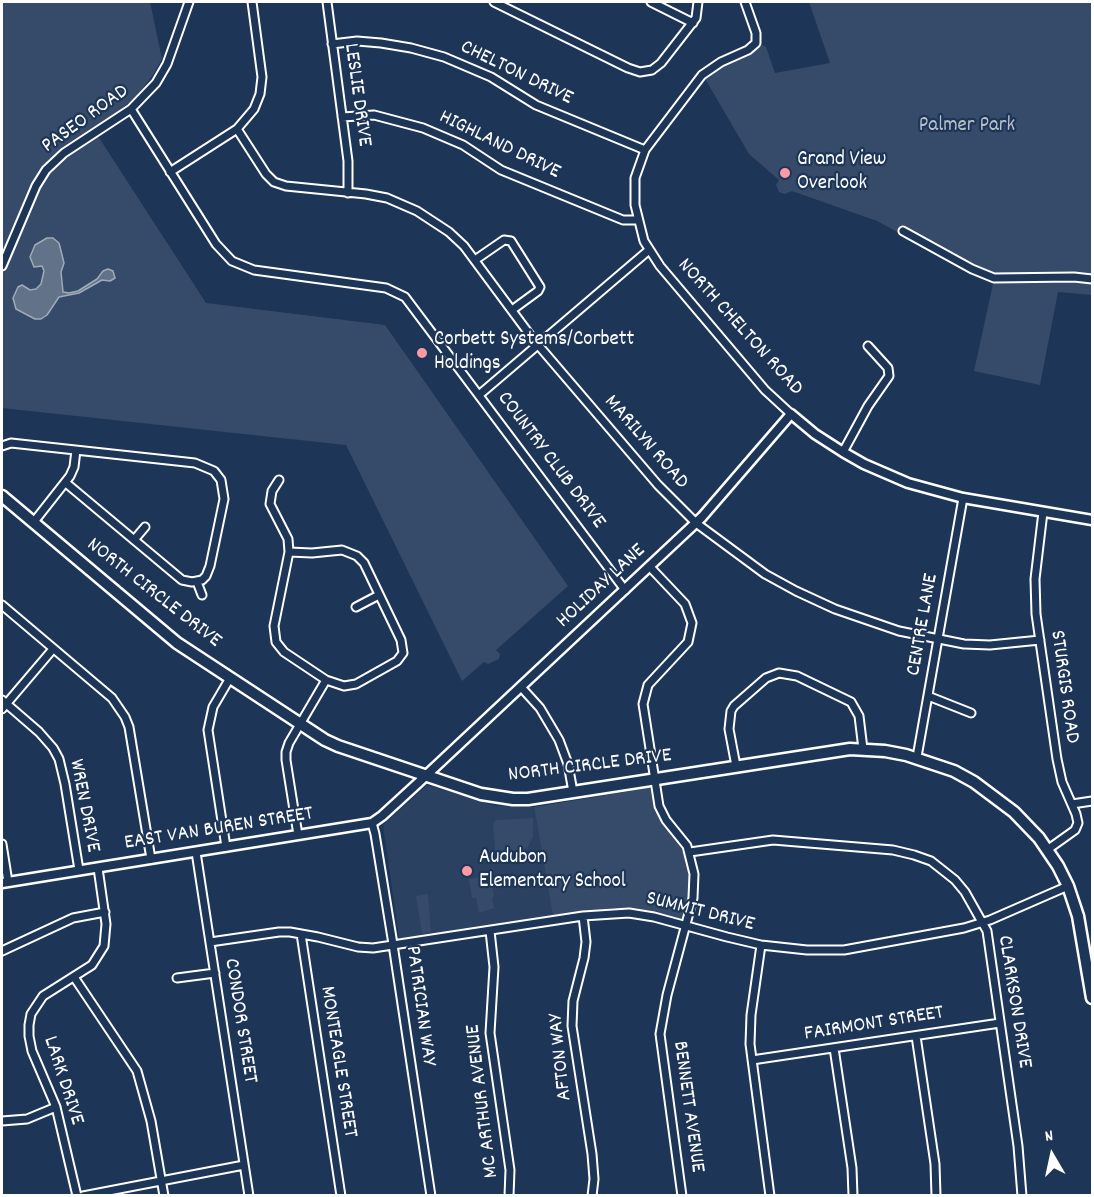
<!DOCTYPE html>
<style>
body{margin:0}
#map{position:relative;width:1094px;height:1197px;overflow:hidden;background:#1d3557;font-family:Dekko,sans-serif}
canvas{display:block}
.frame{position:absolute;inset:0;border:3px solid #fff;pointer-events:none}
.north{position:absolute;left:1022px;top:1125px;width:60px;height:60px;-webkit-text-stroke:4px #1d3557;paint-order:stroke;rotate:351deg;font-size:16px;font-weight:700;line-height:24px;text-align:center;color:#fff}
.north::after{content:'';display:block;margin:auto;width:21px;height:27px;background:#fff;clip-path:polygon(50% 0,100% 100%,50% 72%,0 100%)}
</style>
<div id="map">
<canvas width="1094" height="1197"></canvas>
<div class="frame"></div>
<div class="north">N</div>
</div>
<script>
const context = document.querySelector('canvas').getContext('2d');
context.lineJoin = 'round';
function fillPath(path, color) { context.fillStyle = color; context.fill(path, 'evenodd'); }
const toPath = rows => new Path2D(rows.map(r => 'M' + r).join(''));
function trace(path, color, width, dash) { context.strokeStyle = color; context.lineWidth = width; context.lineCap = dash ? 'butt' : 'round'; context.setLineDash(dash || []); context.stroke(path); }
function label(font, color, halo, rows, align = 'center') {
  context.font = font + ' Dekko,sans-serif'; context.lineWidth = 4.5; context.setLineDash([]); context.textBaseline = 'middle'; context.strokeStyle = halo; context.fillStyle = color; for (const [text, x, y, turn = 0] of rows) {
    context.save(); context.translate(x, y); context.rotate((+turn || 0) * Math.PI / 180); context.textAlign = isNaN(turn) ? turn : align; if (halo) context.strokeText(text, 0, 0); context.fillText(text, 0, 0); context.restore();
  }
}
fillPath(toPath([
 [427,785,495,806,534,807,553,917,401,940,399,937,383,825]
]), '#2a4161');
fillPath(toPath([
 [2,2,150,2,162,59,153,75,135,98,94,130,206,303,385,325,568,586,496,650,500,654,499,659,488,664,484,662,462,681,346,445,2,408],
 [809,2,1092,2,1092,295,1058,292,1040,385,974,371,993,284,877,221,792,191,785,194,779,192,776,185,779,180,749,154,704,77,719,66,755,49,759,43,766,47,775,73,830,63],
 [649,788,651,789,658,813,681,848,687,860,690,885,689,895,682,919,636,909,612,908,553,917,534,807],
 [533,818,533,837,528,847,511,858,496,861,493,824,496,820],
 [491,875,494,895,492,898,494,908,479,913,476,898,472,898,469,879],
 [428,894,431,932,422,933,416,896]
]), '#364b69');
const water = toPath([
 [47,238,53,238,59,243,64,263,61,272,63,292,69,293,78,291,97,279,103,271,108,269,113,271,115,278,110,281,102,280,79,293,59,297,47,315,41,319,35,319,16,309,13,298,18,287,22,285,30,290,36,289,41,284,44,271,42,266,34,267,30,257,35,245,47,238]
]);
fillPath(water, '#617289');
trace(water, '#a0aab8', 1.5);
const minor = toPath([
 [327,2,348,161,348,193],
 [494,2,628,68,640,72,652,70,661,63,696,18,698,2],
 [651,2,693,23],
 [745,2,756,33,756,43,748,50,721,62,702,75,645,150,635,178,635,205,644,241,660,266,765,390,791,414],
 [332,44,357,41,381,43,411,48,444,57,491,77,536,105,645,150],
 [131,109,216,244,232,261,254,270,386,288,405,297,625,590],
 [342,117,374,115,423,128,463,145,501,170,623,220,638,220],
 [237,129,266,174,274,182,286,186,366,194,387,198,417,211,449,232,464,246,533,339,658,485,696,523,765,574,796,591,835,609,899,631,964,644,990,645,1040,640],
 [170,172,237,129,254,109,260,94,262,77,252,2],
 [903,231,972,269,994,278,1074,277,1092,279],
 [475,260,504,240,511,241,540,287,538,291,512,310],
 [2,266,36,186,46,170,64,153,131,109,156,83,167,64,189,2],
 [479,395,649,250],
 [2,446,11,443,195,463,214,471,221,480,224,499,210,566,206,576,202,580,192,582,182,580,66,483],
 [843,452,868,406,889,376,888,368,868,346],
 [279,480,272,491,270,504,288,539,289,552,274,626,276,642,284,652,326,680,344,686,356,684,397,661,403,653,401,640,364,563,357,556,342,550,312,553,289,552],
 [1043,512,1035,579,1036,614,1057,759,1062,782,1076,814,1078,823,1075,830,1047,850],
 [33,523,70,476,74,467,76,450],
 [134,540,145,527],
 [650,567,685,604,692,623,688,642,648,685,643,704,659,806,666,820,687,846,694,874,693,898,667,995,660,1034,682,1196],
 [197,582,202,595],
 [2,605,112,698,125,717,129,727,151,859],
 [356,607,379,595],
 [521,687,540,708,559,740,568,764,573,792],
 [928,696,971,713],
 [2,700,39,732,53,748,59,759,65,784,79,870],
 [2,709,53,649],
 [917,757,963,498],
 [736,766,729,729,731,711,734,706,766,678,779,673,797,676,851,702,859,716,863,749],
 [1072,804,1092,801],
 [372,823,375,834,392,938,431,1196],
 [298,835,286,760,286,752,289,743,326,680],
 [2,844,8,882],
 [226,847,208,730,213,707,230,678],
 [196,852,249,1196],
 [690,852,773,840,893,850,914,855,931,861,955,880,965,892,987,931,1018,1146,1022,1196],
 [583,916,586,942,584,958,573,1001,572,1026,592,1154,594,1179,592,1196],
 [490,931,494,967,490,1033,510,1170,509,1196],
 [301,934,341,1196],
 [210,942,279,932,290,932,318,937,358,947,373,948,583,916,629,913,654,917,727,937,761,945,807,950,844,950,964,928,990,920,1068,886],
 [761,945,751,1015,750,1044,770,1196],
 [2,951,73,918,105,912],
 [74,977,137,1071,151,1121,164,1196],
 [177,978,215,973],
 [916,1036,935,1164,936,1196],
 [834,1048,852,1168,853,1196],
 [752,1060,1000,1023],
 [2,1121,27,1119,56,1107],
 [77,1196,56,1107,32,1051,29,1036,29,1025,31,1014,43,996,92,965,104,946,106,924,98,868],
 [83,1196,244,1165]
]);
const tertiary = toPath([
 [2,883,372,823,382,816,418,783,702,517,791,414,815,434,843,452,864,464,908,483,963,498,1092,520]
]);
const primary = toPath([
 [2,496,177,643,325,740,338,746,481,794,513,799,528,799,850,749,885,751,906,755,954,771,974,782,1014,812,1039,838,1058,866,1068,886,1078,916,1092,998]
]);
trace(minor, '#fff', 11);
trace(tertiary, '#fff', 13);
trace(primary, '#fff', 15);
trace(minor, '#1d3557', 7);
trace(tertiary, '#1d3557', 8);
trace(primary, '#1d3557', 10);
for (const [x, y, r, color] of [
 [785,173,6,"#ff9aa2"],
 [422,353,6,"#ff9aa2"],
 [467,871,6,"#ff9aa2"]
]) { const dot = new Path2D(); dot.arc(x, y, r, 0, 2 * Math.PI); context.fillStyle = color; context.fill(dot); trace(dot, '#1d3557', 2); }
label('21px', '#fff', '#1d3557', [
 ["CHELTON DRIVE",516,74,26],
 ["LESLIE DRIVE",356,95,82],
 ["PASEO ROAD",86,120,-36],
 ["HIGHLAND DRIVE",499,146,26],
 ["NORTH CHELTON ROAD",739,328,48],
 ["MARILYN ROAD",645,443,49],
 ["COUNTRY CLUB DRIVE",550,461,53],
 ["HOLIDAY LANE",602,587,-43],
 ["NORTH CIRCLE DRIVE",153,594,38],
 ["CENTRE LANE",924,625,-80],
 ["STURGIS ROAD",1063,687,82],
 ["NORTH CIRCLE DRIVE",590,767,-7],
 ["WREN DRIVE",83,806,79],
 ["EAST VAN BUREN STREET",219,830,-9],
 ["SUMMIT DRIVE",700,913,14],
 ["CLARKSON DRIVE",1013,1002,81],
 ["PATRICIAN WAY",419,1006,82],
 ["CONDOR STREET",239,1021,81],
 ["FAIRMONT STREET",874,1025,-9],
 ["AFTON WAY",562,1057,-96],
 ["MONTEAGLE STREET",337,1062,81],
 ["LARK DRIVE",62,1081,72],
 ["MC ARTHUR AVENUE",484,1101,-97],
 ["BENNETT AVENUE",687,1107,82]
]);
label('21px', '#b9c0ca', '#1d3557', [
 ["Palmer Park",967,127]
]);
label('21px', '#fff', '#1d3557', [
 ["Grand View",797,161],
 ["Overlook",797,185],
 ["Corbett Systems/Corbett",434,341],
 ["Holdings",434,365],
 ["Audubon",479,859],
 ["Elementary School",479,883]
], 'left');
</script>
